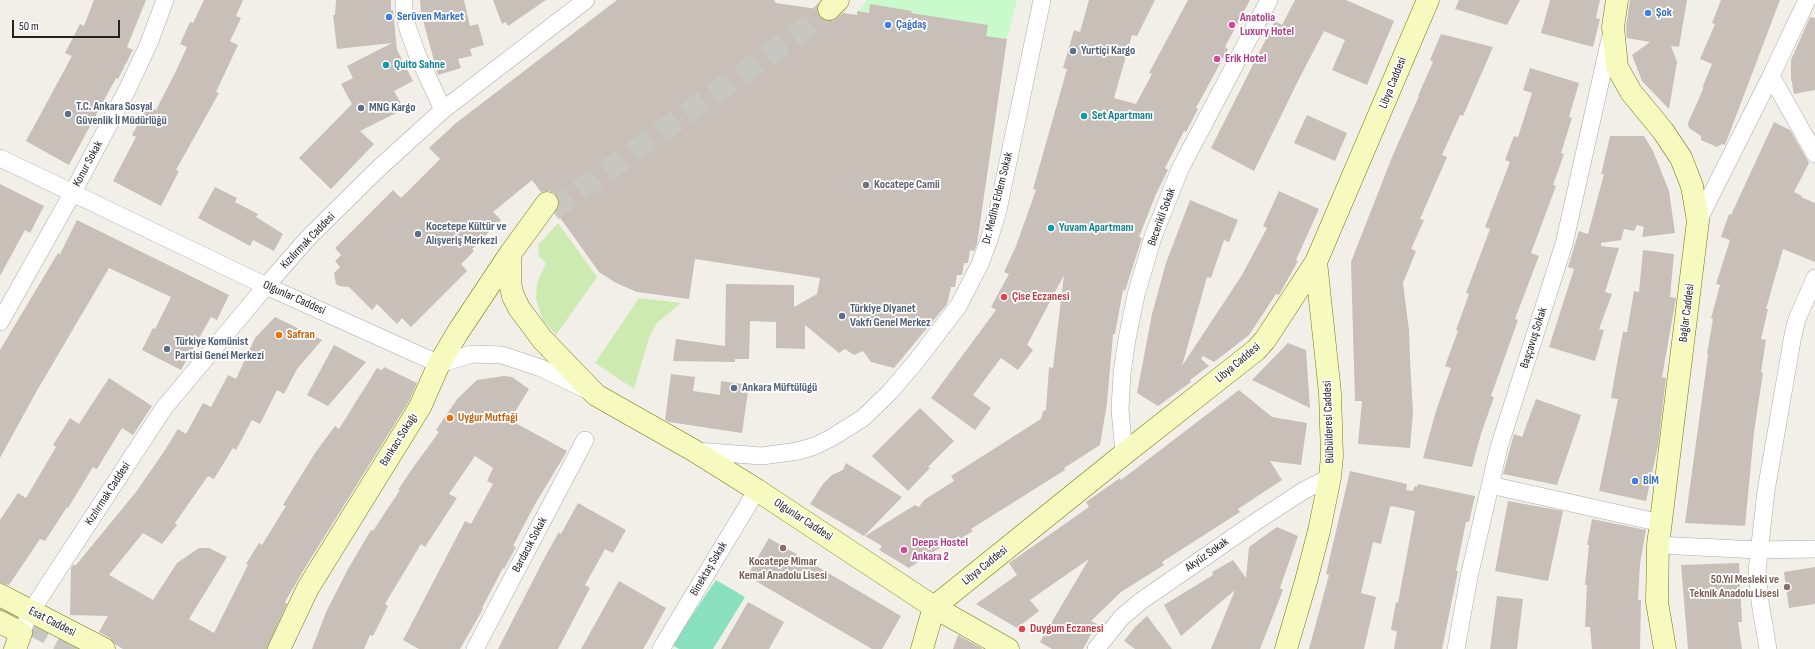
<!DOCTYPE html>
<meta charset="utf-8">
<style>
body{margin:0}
#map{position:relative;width:1815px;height:649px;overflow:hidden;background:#f2efe9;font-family:"Sofia Sans Condensed",sans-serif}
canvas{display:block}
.scale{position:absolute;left:12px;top:20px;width:108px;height:18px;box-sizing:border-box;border:2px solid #222;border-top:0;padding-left:5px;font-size:12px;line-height:14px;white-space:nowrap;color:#222;-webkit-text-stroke:3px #fff;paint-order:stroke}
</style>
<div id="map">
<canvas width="1815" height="649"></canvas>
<div class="scale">50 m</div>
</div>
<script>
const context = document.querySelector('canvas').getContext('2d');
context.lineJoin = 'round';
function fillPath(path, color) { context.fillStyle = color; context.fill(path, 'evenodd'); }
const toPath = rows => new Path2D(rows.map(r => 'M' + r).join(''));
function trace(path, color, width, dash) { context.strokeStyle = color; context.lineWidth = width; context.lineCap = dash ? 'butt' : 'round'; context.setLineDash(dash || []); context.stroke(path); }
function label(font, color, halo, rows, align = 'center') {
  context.font = font + ' "Sofia Sans Condensed",sans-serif'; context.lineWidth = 3.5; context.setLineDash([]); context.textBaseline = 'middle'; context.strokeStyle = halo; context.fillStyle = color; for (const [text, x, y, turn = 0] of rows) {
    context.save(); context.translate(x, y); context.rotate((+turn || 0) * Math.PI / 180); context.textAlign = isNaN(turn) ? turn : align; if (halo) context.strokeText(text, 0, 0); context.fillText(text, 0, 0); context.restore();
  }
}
fillPath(toPath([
 [558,223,597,277,556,335,543,320,536,300,537,283,546,263,539,256,538,245],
 [639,298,681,303,657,323,649,338,634,389,595,363]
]), '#cdebb0');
fillPath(toPath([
 [867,0,1017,0,1007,39,986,36,988,25,911,13,911,11,871,4,869,12,859,11]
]), '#c8facc');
fillPath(toPath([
 [716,580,745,597,713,649,679,649,672,645]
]), '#88e0be');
fillPath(toPath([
 [94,0,146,0,127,47,133,50,118,79,116,78,69,165,26,141,72,56,65,53,80,24,84,26],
 [204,0,243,0,236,16,241,18,230,41,238,45,216,92,219,93,176,170,179,171,161,206,113,181,136,137,132,135,148,106,156,110,176,71,187,47,180,44,190,22,193,23],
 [336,0,391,0,391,10,393,10,397,50,413,81,394,91,404,109,360,131,374,144,331,189,299,158,352,104,341,84,353,78,347,66,392,43,337,49,333,15,335,15],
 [420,0,464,0,470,26,478,24,484,45,470,49,472,56,458,59,461,68,438,75,421,13],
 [493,0,546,0,508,26,506,22,502,24],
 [617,0,774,0,776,3,817,9,820,18,826,21,833,21,843,13,857,15,857,11,869,13,870,4,912,11,911,13,988,25,986,36,1007,39,977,244,974,251,970,250,968,263,964,263,962,275,957,275,955,287,951,287,947,304,894,368,871,362,863,351,854,355,845,349,839,353,805,325,805,349,776,348,776,322,750,321,749,359,735,359,735,362,673,361,676,339,725,346,726,284,794,285,794,307,817,294,820,278,695,259,689,299,637,292,616,283,599,272,556,212,559,205,558,198,554,193,549,191,541,192,532,180,493,212,501,220,472,249,474,251,461,264,467,271,411,327,402,318,397,324,377,304,372,310,349,287,339,286,336,284,334,273,340,267,335,261,341,255,335,248,393,190,401,198,440,159,429,148,456,123],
 [1089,0,1155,0,1137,36,1132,35,1114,98,1136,104,1152,74,1149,73,1188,0,1250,0,1225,47,1228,49,1196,108,1198,109,1186,132,1184,131,1165,168,1168,170,1156,194,1139,237,1142,238,1125,291,1123,290,1115,334,1113,334,1107,403,1100,445,1064,468,1065,470,971,529,973,531,952,544,950,541,909,568,879,550,882,546,865,536,915,505,919,507,924,500,954,481,951,476,1041,419,1043,411,1046,410,1049,367,1053,368,1064,275,1027,345,1033,350,1018,370,1001,358,973,395,991,408,975,430,931,398,996,310,991,307,1009,274,1004,272,1016,246,1036,190,1033,189,1067,69,1063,68,1074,30,1080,32],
 [1295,0,1346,0,1394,21,1367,85,1332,70,1345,40,1324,31,1299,79,1254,171,1211,148,1275,21,1282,25],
 [1459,0,1520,0,1507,25,1455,9],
 [1550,0,1600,0,1596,18,1600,19,1593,47,1541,33],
 [1630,0,1687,0,1679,47,1671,46,1677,62,1669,109,1642,81,1632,55,1650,42,1627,38,1626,27],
 [1721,0,1780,0,1725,145,1722,144,1717,147,1701,140,1701,136,1689,128,1688,123,1704,87,1702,88,1712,64,1700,59,1715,24,1712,23],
 [1810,17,1815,18,1815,90,1794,94,1791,78,1791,60],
 [1441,34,1493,47,1463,116,1460,115,1442,155,1447,157,1420,219,1424,220,1411,249,1416,251,1403,283,1409,330,1410,359,1413,412,1410,448,1358,444,1362,401,1355,401,1351,262,1392,157,1419,96,1418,96,1433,62,1430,60],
 [1530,68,1579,83,1569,117,1572,118,1561,153,1564,154,1553,185,1556,186,1531,253,1539,256,1515,319,1518,320,1491,396,1494,397,1481,434,1472,467,1423,458,1436,411,1451,368,1445,366,1458,331,1456,330,1469,294,1466,293,1490,229,1485,227,1510,162,1505,160,1514,136,1518,137,1532,93,1523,90],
 [1307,115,1347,133,1335,161,1294,143],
 [1774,122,1790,130,1809,163,1794,192,1802,196,1801,197,1815,203,1815,262,1783,249,1766,309,1768,309,1761,339,1766,340,1761,372,1763,373,1754,432,1745,526,1685,523,1708,355,1707,354,1713,319,1711,318,1720,285,1716,284,1730,240,1721,237,1729,214,1731,215],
 [1610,136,1644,136,1653,151,1669,191,1675,233,1642,237,1644,227,1637,225,1634,231,1624,229,1621,240,1601,243,1601,246,1619,248,1605,292,1612,294,1599,329,1604,330,1595,361,1549,347,1574,269,1568,267,1579,231,1588,234,1604,174,1601,175],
 [0,184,44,206,30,233,25,230,0,276],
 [215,187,237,198,235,202,258,214,256,217,283,234,274,251,253,240,250,246,198,218],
 [1279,191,1319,209,1296,260,1298,261,1279,295,1276,294,1249,335,1214,362,1203,356,1201,359,1209,366,1190,380,1191,382,1158,406,1137,393,1152,314,1166,263,1190,200,1238,220,1229,242,1224,240,1211,278,1207,277,1182,366,1242,275,1267,228,1263,226],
 [77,220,229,295,217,320,211,317,181,370,142,350,153,328,155,329,171,297,109,268,35,394,0,458,0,350,58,253,60,254],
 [1643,250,1674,254,1670,297,1676,298,1662,377,1666,378,1658,446,1646,501,1599,491,1618,399,1611,398,1616,369,1623,332,1627,332,1634,291,1639,292],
 [275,317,322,340,297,369,284,394,277,390,260,424,252,420,236,450,233,448,214,479,208,476,175,523,177,525,162,544,143,533,109,575,153,600,177,563,199,548,209,548,227,557,189,619,214,633,248,565,246,564,259,543,262,545,286,506,283,505,315,453,335,426,339,429,377,368,382,370,384,367,417,383,409,401,303,571,285,602,287,604,267,649,123,649,115,644,110,638,99,632,108,616,70,615,71,568,73,565,76,565,136,492,163,453,178,429,186,434,203,403,211,407,228,375,236,379,255,338],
 [1288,343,1306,350,1310,408,1252,380],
 [334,345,366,362,328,406,307,395],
 [671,374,695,377,693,391,720,395,721,381,749,385,742,433,669,422,665,420],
 [504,376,512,377,529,389,510,420,567,451,534,506,513,546,516,547,504,569,503,568,482,608,483,609,460,649,419,649,403,640,465,521,471,524,493,484,487,481,493,468,475,456,449,494,457,498,425,547,421,544,385,604,388,606,373,636,370,635,364,649,312,649,326,612,348,569,371,530,373,531,400,490,398,490,412,469,439,432,436,430,458,398,477,380],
 [109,378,152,406,133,435,122,428,97,469,93,467,68,508,67,507,45,541,40,539,9,585,0,583,0,520,18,493,26,498,56,447,53,445,70,418,79,424],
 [1239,390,1272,417,1307,423,1301,465,1270,461,1282,480,1238,509,1240,512,1162,562,1164,565,1121,592,1091,621,1097,624,1083,649,1052,649,1040,642,1089,559,1030,600,1039,611,1017,628,976,604,1017,575,1009,563,1089,507,1086,502,1120,478,1121,480],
 [1536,399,1581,415,1557,485,1503,474,1514,434,1522,437],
 [920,408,954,441,928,467,930,468,908,491,872,456],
 [846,463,902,497,864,536,810,504,823,484,832,475,843,470],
 [1350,471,1407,484,1406,490,1413,491,1415,486,1417,487,1418,484,1475,496,1469,522,1466,522,1456,571,1458,571,1442,649,1394,649,1397,631,1391,630,1396,602,1398,603,1415,511,1392,506,1390,507,1381,544,1373,542,1361,593,1376,597,1364,649,1309,649,1329,575,1326,574],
 [1508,501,1563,511,1548,581,1495,571],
 [578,503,626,530,613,553,605,549,585,585,590,588,558,649,498,649,546,555,559,532,561,534],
 [1592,519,1646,530,1640,564,1638,600,1641,600,1640,649,1592,649,1590,627,1585,627,1587,585,1585,585,1589,545,1587,545],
 [1277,527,1298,536,1280,588,1283,590,1260,649,1211,649,1235,590,1181,636,1164,605,1213,575,1212,572,1233,560,1246,578,1249,547],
 [769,538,901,616,882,649,872,649,747,576],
 [1739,563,1742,622,1738,622,1742,649,1688,649,1681,565],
 [1815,567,1815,604,1789,608,1784,572],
 [619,581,666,608,649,639,643,649,581,649],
 [1497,596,1523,599,1517,649,1490,649],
 [748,602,784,622,769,649,721,649],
 [1147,616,1172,649,1135,649,1124,641,1135,627],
 [958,635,983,649,953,649]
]), '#c7bfb8');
trace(toPath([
 [552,210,802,31,829,9],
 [0,608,78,649]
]), '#c8c6c1', 22, [22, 11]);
const street = toPath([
 [404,0,404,14,408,29,417,54,443,110],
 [1771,76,1815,154],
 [0,158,266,286,439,364,472,354,502,355,541,368,589,391],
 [1698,221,1771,76,1807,0],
 [0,322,72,194,127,90,149,43,165,0],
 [697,451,762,456,798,451,815,446,831,438,863,418,890,392,918,359,959,305,980,264,990,237,998,210,1042,0],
 [1124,454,1120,409,1122,373,1127,339,1136,295,1153,237,1180,169,1269,0],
 [1490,485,1661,523],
 [1658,545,1759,550,1815,549],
 [21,633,31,611,164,408,266,286,308,238,379,168,443,110,586,0],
 [475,649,585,440],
 [661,649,757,490],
 [1096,649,1122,617,1141,601,1254,523,1303,491,1330,477],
 [1456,649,1469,577,1499,447,1564,244,1610,39],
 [1768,649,1760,602,1757,571,1766,491,1793,335,1797,319,1815,278]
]);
const secondary = toPath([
 [1617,0,1613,27,1617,67,1631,92,1663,131,1681,158,1692,186,1698,221,1658,545,1657,602,1665,649],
 [829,9,838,0],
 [510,254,510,283,513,296,519,308,542,339,596,395,693,450,757,490,934,607,1008,649],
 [0,595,104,649],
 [0,622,21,633,15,649],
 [279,649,308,588,420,407,439,364,458,332,510,254,547,203],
 [922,649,934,607,1124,454,1256,350,1265,340,1316,262,1428,0],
 [1286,649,1306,581,1319,531,1330,477,1332,456,1330,393,1316,262]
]);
trace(street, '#a9a9a9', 18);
trace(secondary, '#707d05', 23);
trace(street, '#fff', 17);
trace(secondary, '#f7fabf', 22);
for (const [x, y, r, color] of [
 [1648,13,4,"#3f7fe0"],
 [389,17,4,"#3f7fe0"],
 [888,25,4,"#3f7fe0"],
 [1232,25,4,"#d1479c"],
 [1073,51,4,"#5c6f8a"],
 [1217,59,4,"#d1479c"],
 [386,65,4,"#0f9aa8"],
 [361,108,4,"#5c6f8a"],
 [68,114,4,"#5c6f8a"],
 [1084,116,4,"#0f9aa8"],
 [866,185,4,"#6b7280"],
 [1051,228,4,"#0f9aa8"],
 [418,234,4,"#5c6f8a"],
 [1004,297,4,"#e0444e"],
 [842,316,4,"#5c6f8a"],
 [279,335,4,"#e8710a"],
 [167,349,4,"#5c6f8a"],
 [734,388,4,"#5c6f8a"],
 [450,418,4,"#e8710a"],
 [1635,481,4,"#3f7fe0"],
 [783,548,4,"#8d6e63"],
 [904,550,4,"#d1479c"],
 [1787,587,4,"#8d6e63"],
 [1022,629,4,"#e0444e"]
]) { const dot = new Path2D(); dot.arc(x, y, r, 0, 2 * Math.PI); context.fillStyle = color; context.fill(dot); trace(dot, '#fff', 1.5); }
label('bold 12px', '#366cbe', '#fff', [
 ["Şok",1656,13],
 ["Serüven Market",397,17],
 ["Çağdaş",896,25],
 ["BİM",1643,481]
], 'left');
label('bold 12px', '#b23c85', '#fff', [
 ["Anatolia",1240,18],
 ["Luxury Hotel",1240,32],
 ["Erik Hotel",1225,59],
 ["Deeps Hostel",912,543],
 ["Ankara 2",912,557]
], 'left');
label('bold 12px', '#4e5e75', '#fff', [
 ["Yurtiçi Kargo",1081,51],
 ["T.C. Ankara Sosyal",76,107],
 ["Güvenlik İl Müdürlüğü",76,121],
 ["MNG Kargo",369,108],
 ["Kocetepe Kültür ve",426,227],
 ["Alışveriş Merkezi",426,241],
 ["Türkiye Diyanet",850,309],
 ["Vakfı Genel Merkez",850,323],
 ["Türkiye Komünist",175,342],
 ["Partisi Genel Merkezi",175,356],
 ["Ankara Müftülügü",742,388]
], 'left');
label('bold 12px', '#0d838f', '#fff', [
 ["Quito Sahne",394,65],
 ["Set Apartmanı",1092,116],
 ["Yuvam Apartmanı",1059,228]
], 'left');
label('12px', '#222', '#fff', [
 ["Libya Caddesi",1393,83,-68],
 ["Konur Sokak",88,164,-62],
 ["Dr. Mediha Eldem Sokak",998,198,-76],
 ["Becerikli Sokak",1162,217,-70],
 ["Kızılırmak Caddesi",308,241,-46],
 ["Olgunlar Caddesi",294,298,24],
 ["Bağlar Caddesi",1687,313,-83],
 ["Başçavuş Sokak",1534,338,-72],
 ["Libya Caddesi",1238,363,-40],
 ["Bülbülderesi Caddesi",1329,422,-92],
 ["Bankacı Sokağı",399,440,-58],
 ["Kızılırmak Caddesi",108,494,-57],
 ["Olgunlar Caddesi",803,520,33],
 ["Bardacık Sokak",530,545,-62],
 ["Akyüz Sokak",1207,555,-35],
 ["Libya Caddesi",985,566,-39],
 ["Binektaş Sokak",709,569,-59],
 ["Esat Caddesi",52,622,27]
]);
label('bold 12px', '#5b616d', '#fff', [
 ["Kocatepe Camii",874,185]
], 'left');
label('bold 12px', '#be3a42', '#fff', [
 ["Çise Eczanesi",1012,297],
 ["Duygum Eczanesi",1030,629]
], 'left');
label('bold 12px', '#c56008', '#fff', [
 ["Safran",287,335],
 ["Uygur Mutfaği",458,418]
], 'left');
label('bold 12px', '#785e54', '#fff', [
 ["Kocatepe Mimar",783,562],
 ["Kemal Anadolu Lisesi",783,576],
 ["50.Yıl Mesleki ve",1779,580,"right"],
 ["Teknik Anadolu Lisesi",1779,594,"right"]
]);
</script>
